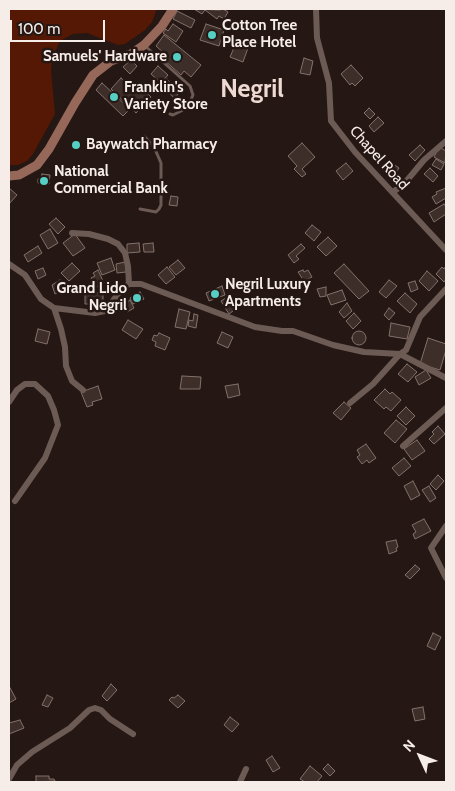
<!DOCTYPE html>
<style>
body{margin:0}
#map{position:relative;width:455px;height:791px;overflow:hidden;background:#251713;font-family:Cabin,sans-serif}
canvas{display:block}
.frame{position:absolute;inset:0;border:10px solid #f6ece8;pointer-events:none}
.north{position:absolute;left:395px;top:731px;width:50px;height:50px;-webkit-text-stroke:4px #251713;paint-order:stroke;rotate:313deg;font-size:14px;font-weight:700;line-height:20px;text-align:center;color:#f6ece8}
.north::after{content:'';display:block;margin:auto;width:18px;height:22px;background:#f6ece8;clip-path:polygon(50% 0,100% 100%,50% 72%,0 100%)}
.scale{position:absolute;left:10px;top:20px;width:95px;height:22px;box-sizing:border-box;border:2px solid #f6ece8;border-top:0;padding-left:6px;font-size:15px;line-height:18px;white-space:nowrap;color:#f6ece8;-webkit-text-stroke:4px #251713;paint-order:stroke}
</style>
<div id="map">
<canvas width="455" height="791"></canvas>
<div class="frame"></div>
<div class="north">N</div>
<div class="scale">100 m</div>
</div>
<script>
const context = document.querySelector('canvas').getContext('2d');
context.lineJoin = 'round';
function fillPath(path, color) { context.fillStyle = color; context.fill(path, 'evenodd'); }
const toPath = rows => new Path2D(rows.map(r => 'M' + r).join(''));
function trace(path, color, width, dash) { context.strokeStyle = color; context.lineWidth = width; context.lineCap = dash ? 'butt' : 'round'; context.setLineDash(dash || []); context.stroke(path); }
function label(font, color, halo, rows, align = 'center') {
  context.font = font + ' Cabin,sans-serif'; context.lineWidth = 5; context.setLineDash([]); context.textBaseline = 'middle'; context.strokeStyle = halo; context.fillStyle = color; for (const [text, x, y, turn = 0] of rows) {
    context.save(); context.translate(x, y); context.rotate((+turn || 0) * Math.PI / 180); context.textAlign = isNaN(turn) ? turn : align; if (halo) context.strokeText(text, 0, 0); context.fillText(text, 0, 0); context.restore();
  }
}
fillPath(toPath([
 [9,9,157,9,152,22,145,30,125,44,118,45,87,33,73,34,60,41,52,59,51,70,55,114,33,154,27,161,18,165,9,165]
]), '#541804');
const building = toPath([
 [194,9,220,10,223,9,228,12,224,19,219,16,217,19,205,10,202,14,194,9],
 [177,11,195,20,191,28,173,19,177,11],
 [173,24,183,31,176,42,163,33,166,29,168,31,173,24],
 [206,24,224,30,219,46,200,40,206,24],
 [164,35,201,65,191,77,184,71,181,75,163,59,166,55,156,46,164,35],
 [236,43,248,48,243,62,230,57,236,43],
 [304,58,313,61,310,75,300,73,304,58],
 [131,60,137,66,130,74,123,67,131,60],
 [351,65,363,78,355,86,352,83,350,85,341,74,351,65],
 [158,66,168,75,161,83,151,74,158,66],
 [121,78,135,91,140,86,151,97,136,113,111,89,121,78],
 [167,79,179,92,175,99,161,84,167,79],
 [102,83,130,109,123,116,96,90,102,83],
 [369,108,375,114,370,119,364,113,369,108],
 [378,117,384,123,374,132,369,126,378,117],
 [302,143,315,157,302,169,306,174,302,177,294,169,297,166,288,156,302,143],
 [420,145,425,150,415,161,409,155,420,145],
 [439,147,446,151,445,163,434,157,439,147],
 [436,159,444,164,441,170,432,165,436,159],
 [346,163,353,171,343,180,336,171,346,163],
 [392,163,399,168,394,176,386,169,392,163],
 [430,168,438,176,433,182,424,174,430,168],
 [42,174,50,175,49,184,38,183,38,179,41,179,42,174],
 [9,188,17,195,9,204,9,188],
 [446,188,446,198,436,204,432,197,437,194,436,192,446,188],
 [171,196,178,197,177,206,169,205,171,196],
 [444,204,446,207,446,214,434,222,429,213,444,204],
 [56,218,65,227,58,234,49,224,56,218],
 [312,225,321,232,314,241,305,233,312,225],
 [50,229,58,243,48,249,40,235,50,229],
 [75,234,85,248,73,256,63,243,75,234],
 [328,237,337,246,326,256,317,247,328,237],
 [139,243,140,252,127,253,127,244,139,243],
 [153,243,154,252,144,252,143,244,153,243],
 [301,244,305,248,296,256,299,259,294,263,288,255,301,244],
 [38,246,42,253,28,262,24,255,38,246],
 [111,258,115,270,102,275,97,263,111,258],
 [178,260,185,268,176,275,169,267,178,260],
 [125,262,126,272,117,273,116,264,125,262],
 [72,263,80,271,69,281,61,273,72,263],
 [344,264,369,291,359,299,334,273,344,264],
 [446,266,446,279,444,282,436,274,442,267,444,269,446,266],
 [167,267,175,277,166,284,158,275,167,267],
 [43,268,46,275,38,279,35,271,43,268],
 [98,270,104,283,95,288,91,278,95,276,93,273,98,270],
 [303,270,304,272,308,270,312,277,304,281,298,272,303,270],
 [427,271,438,281,429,291,419,281,427,271],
 [60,280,65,288,55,294,52,285,60,280],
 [389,280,397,286,386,298,379,292,389,280],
 [415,281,418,289,411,292,408,283,415,281],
 [222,286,225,295,209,301,206,293,222,286],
 [326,287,326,296,320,297,317,289,326,287],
 [342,290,346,300,331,305,327,295,342,290],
 [140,292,144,299,133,304,130,298,140,292],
 [85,293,103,293,103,304,85,304,85,293],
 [405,293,417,304,410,313,397,301,405,293],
 [229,296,237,308,229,314,221,301,229,296],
 [130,300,134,308,127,312,122,305,130,300],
 [347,303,352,311,344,318,339,312,347,303],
 [389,308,395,313,389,320,384,315,389,308],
 [179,309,190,312,186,329,175,327,179,309],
 [354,313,361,321,353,329,346,321,354,313],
 [194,314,198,315,196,328,188,326,189,320,193,321,194,314],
 [128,320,143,329,136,339,122,330,128,320],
 [391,323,410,327,407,339,389,336,391,323],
 [38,329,50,332,47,344,35,341,38,329],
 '352 338a7 7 0 1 1 14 0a7 7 0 1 1-14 0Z',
 [222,332,233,337,228,348,217,343,222,332],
 [159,333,170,338,165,350,155,346,156,342,152,340,154,335,157,336,159,333],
 [428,338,446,344,446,350,440,370,420,364,428,338],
 [407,364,417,372,408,382,398,374,407,364],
 [426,370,431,378,419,385,415,377,426,370],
 [182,376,201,377,200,389,180,389,182,376],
 [238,384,240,395,228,398,225,386,238,384],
 [98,386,102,399,92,402,93,405,87,407,81,392,98,386],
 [385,389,390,394,392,392,401,400,391,411,386,407,384,409,374,400,385,389],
 [344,402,351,408,341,420,333,413,344,402],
 [406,407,415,416,406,425,397,416,406,407],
 [396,420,407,429,395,443,384,433,396,420],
 [438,426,445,434,434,444,429,439,434,434,432,432,438,426],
 [417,440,425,451,412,460,404,449,417,440],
 [366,444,376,458,369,463,367,460,362,464,357,457,360,455,357,450,366,444],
 [404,458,411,466,399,476,392,468,404,458],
 [438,475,444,481,436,490,430,484,438,475],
 [413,481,420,495,411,500,404,486,413,481],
 [429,486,436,498,430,502,422,490,429,486],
 [424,519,431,531,415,539,413,534,416,532,412,525,424,519],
 [396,540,398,547,396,548,397,551,389,554,386,542,396,540],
 [415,565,420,569,410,579,405,575,415,565],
 [433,633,441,637,435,650,427,646,433,633],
 [111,684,117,690,107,701,102,696,111,684],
 [9,686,16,699,9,703,9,686],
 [47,695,53,698,48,707,42,705,47,695],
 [178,695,185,701,178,708,169,700,172,697,174,698,178,695],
 [423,707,425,719,415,721,412,709,423,707],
 [230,717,239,724,232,732,224,725,230,717],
 [20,720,24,728,9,734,9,723,20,720],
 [272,756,280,768,273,772,266,760,272,756],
 [328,764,335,771,330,776,323,769,328,764],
 [310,766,322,776,317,782,305,782,300,779,310,766],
 [36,776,49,776,49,779,54,779,55,781,36,782,36,776]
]);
fillPath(building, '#3e2e29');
trace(building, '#83716b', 1);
trace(toPath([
 [144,45,190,86,193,95,189,104,181,111,173,115,170,114],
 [140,209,156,212,159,209,161,205,161,163,154,147,144,136]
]), '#6c5a54', 3);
trace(toPath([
 [316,9,317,38,329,83,331,121,355,152,446,250],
 [393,192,404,184,424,160,446,141],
 [72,233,89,234,108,239,118,244,125,253,128,266,129,284],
 [9,264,25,275,41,299,54,308,95,313,105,311,121,290,129,284,141,284,255,327,282,331,293,331,333,345,364,352,400,354,446,378],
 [54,308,61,329,65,347,66,366,72,381,83,390],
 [9,402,17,390,25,384,35,384,48,396,54,410,58,425,45,458,15,501],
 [350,403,373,384,400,354,406,350,420,317,446,289],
 [403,446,446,408],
 [446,526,431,548,446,578],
 [9,779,17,765,32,752,70,728,89,710,95,708,101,710,110,719,133,734],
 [240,782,246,769]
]), '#6c5a54', 6);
trace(toPath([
 [9,176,19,175,37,165,49,149,75,103,93,75,111,61,131,54,144,45,162,26,173,9]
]), '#96685a', 9);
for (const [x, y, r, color] of [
 [212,35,5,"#56cec3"],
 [177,57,5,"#56cec3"],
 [114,97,5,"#56cec3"],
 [76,145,5,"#56cec3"],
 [44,181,5,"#56cec3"],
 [215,294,5,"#56cec3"],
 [137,298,5,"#56cec3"]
]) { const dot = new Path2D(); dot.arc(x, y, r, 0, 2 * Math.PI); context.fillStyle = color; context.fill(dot); trace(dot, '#251713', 2); }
label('bold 15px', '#f6ece8', '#251713', [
 ["Cotton Tree",222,26],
 ["Place Hotel",222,43],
 ["Samuels' Hardware",167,57,"right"],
 ["Franklin's",124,88],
 ["Variety Store",124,105],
 ["Baywatch Pharmacy",86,145],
 ["National",54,172],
 ["Commercial Bank",54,189],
 ["Negril Luxury",225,285],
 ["Apartments",225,302],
 ["Grand Lido",127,289,"right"],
 ["Negril",127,306,"right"]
], 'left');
label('15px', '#f6ece8', '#251713', [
 ["Chapel Road",379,158,48]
]);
label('bold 25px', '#eed9d3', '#251713', [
 ["Negril",252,90]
]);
</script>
